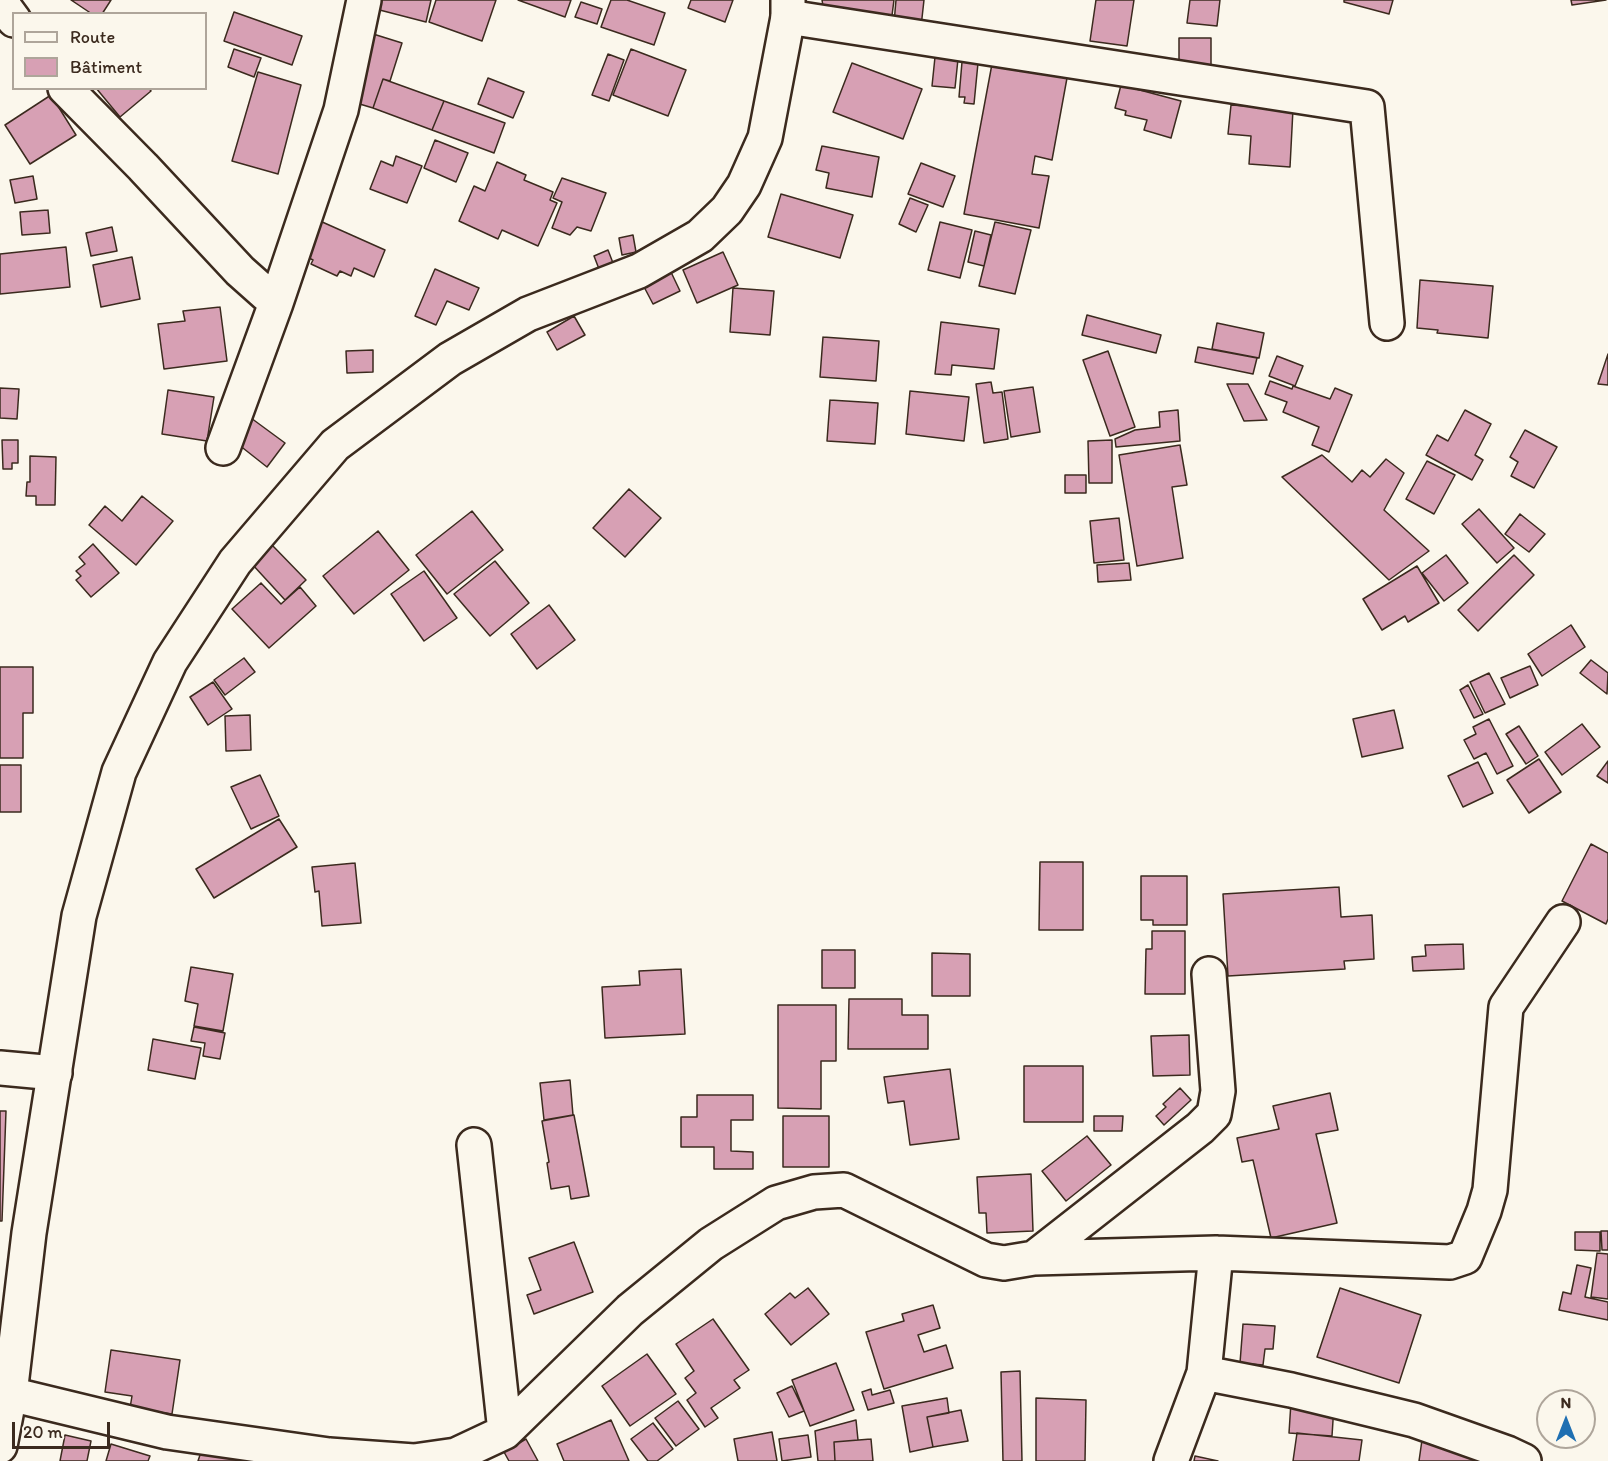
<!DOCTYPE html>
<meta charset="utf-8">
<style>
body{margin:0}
#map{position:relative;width:1608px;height:1461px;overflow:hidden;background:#fbf7ec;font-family:Itim,sans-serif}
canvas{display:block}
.legend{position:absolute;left:12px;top:12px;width:195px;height:78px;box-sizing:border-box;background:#fbf7ec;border:2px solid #aea59a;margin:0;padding:8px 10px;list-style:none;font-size:18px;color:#3b2a1e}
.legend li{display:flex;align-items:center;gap:12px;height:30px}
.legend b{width:30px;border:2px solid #aea59a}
.north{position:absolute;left:1536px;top:1389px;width:60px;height:60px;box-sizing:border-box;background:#fbf7ec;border:2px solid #aea59a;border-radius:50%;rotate:0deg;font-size:16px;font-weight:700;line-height:24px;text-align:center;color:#3b2a1e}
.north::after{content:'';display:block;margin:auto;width:21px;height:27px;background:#1f6fb2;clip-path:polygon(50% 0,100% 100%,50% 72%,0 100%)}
.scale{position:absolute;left:12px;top:1422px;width:98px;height:27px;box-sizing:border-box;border:3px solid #3b2a1e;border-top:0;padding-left:8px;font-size:18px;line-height:21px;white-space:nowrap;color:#3b2a1e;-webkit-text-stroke:4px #fbf7ec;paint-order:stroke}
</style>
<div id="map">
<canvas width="1608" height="1461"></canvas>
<ul class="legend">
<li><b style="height:8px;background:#fbf7ec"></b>Route</li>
<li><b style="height:16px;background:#d7a0b4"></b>Bâtiment</li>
</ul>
<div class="north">N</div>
<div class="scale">20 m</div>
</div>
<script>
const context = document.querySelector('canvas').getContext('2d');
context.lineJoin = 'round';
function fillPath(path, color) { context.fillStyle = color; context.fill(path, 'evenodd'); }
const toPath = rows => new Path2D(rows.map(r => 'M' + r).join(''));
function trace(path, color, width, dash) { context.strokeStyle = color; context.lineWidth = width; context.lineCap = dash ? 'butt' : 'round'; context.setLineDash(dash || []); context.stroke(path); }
const building = toPath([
 [71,0,111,0,102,14,92,14,71,0],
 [370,0,431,0,426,22,368,7,370,0],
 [436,0,496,0,482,41,429,22,436,0],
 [518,0,571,0,565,17,518,0],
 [611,0,627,0,665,13,654,45,601,27,611,0],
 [691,0,733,0,725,22,688,8,691,0],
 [822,0,894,0,891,23,823,6,822,0],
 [896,0,924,0,921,27,894,23,896,0],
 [1096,0,1134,0,1127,46,1090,41,1096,0],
 [1190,0,1220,0,1217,26,1187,23,1190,0],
 [1344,0,1393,0,1389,14,1344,2,1344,0],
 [1571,0,1606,0,1572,5,1571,0],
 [581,2,602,9,597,24,575,17,581,2],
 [234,12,302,36,292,65,224,41,234,12],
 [370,33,402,43,390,81,383,79,373,108,353,102,370,33],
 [1179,38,1211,38,1211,68,1179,68,1179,38],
 [234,49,261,58,254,77,228,67,234,49],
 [631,49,686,70,668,116,613,95,631,49],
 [608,54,624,60,609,101,592,95,608,54],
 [935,57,958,59,955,88,932,86,935,57],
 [962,62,978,63,974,104,964,103,965,97,959,97,962,62],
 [852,63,922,89,903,139,833,112,852,63],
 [992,64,1067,78,1052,160,1035,156,1032,174,1049,176,1039,228,964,214,992,64],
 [258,72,301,85,278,174,232,161,258,72],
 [488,78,524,92,513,118,478,104,488,78],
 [383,79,444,101,432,130,373,108,383,79],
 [1121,85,1181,101,1171,138,1144,130,1147,120,1125,115,1126,111,1115,108,1121,85],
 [96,88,149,88,151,91,120,117,96,88],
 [51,95,76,135,30,164,5,125,51,95],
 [444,101,505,123,494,153,432,130,444,101],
 [1231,105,1293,109,1290,167,1249,164,1251,136,1228,134,1231,105],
 [435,140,468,153,456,182,424,168,435,140],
 [822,146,879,157,872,197,826,188,829,173,816,170,822,146],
 [396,156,422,166,407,203,370,189,381,161,393,166,396,156],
 [497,162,526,175,524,180,553,192,550,200,557,203,538,246,502,230,498,239,459,221,474,186,485,191,497,162],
 [921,163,955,176,943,207,908,194,921,163],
 [33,176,37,199,15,203,10,180,33,176],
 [562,178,606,193,591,231,577,227,570,235,552,228,562,202,553,198,562,178],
 [781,194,853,215,840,258,768,237,781,194],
 [910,198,928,205,916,232,899,224,910,198],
 [48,210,50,233,22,235,20,212,48,210],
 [320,221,385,250,374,277,354,268,351,276,340,271,337,276,311,264,313,260,305,256,320,221],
 [940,222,972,230,960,278,928,270,940,222],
 [995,222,1031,230,1015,294,979,286,995,222],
 [112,227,117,251,91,256,86,233,112,227],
 [975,231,991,235,984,266,968,262,975,231],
 [633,235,636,252,622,255,619,238,633,235],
 [66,247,70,287,0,294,0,254,66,247],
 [608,250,613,263,599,269,594,256,608,250],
 [723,252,738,285,697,303,683,270,723,252],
 [132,257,140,299,101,307,93,265,132,257],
 [435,269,479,288,469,310,447,301,436,325,415,316,435,269],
 [670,270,680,291,653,304,642,283,670,270],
 [1420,280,1493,286,1488,338,1437,333,1438,330,1417,328,1420,280],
 [733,288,774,291,770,335,730,332,733,288],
 [220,307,227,361,164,369,158,324,185,321,183,311,220,307],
 [1087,315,1161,335,1156,353,1082,335,1087,315],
 [574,316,585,335,557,350,547,332,574,316],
 [941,322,999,329,994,369,952,365,951,375,935,374,941,322],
 [1217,323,1264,333,1259,358,1212,349,1217,323],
 [823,337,879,341,876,381,820,377,823,337],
 [1198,347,1257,358,1253,374,1195,362,1198,347],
 [373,350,373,372,347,373,346,351,373,350],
 [1108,351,1135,427,1110,436,1083,360,1108,351],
 [1608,354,1608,385,1598,384,1608,354],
 [1277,356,1303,366,1295,386,1269,376,1277,356],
 [1270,381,1292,389,1293,386,1330,399,1335,388,1352,395,1329,452,1312,445,1319,427,1283,412,1287,402,1265,394,1270,381],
 [991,382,993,393,1002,392,1008,439,984,443,976,384,991,382],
 [1227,384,1248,384,1267,420,1244,421,1227,384],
 [1033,387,1040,432,1011,437,1004,391,1033,387],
 [0,388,19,389,17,419,0,418,0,388],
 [168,390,214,397,207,441,162,434,168,390],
 [910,391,969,397,964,441,906,434,910,391],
 [830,400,878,403,875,444,827,441,830,400],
 [1178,410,1180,441,1116,447,1115,439,1135,430,1160,427,1159,412,1178,410],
 [1465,410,1491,424,1475,455,1483,460,1472,480,1426,455,1437,435,1448,441,1465,410],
 [251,418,285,443,267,467,234,441,251,418],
 [1525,430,1557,447,1534,488,1511,476,1518,462,1510,457,1525,430],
 [2,440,18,440,18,463,12,463,12,469,3,469,2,440],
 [1112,440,1112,483,1089,483,1088,441,1112,440],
 [1180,445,1187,485,1172,487,1183,558,1137,566,1119,455,1180,445],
 [1322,455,1352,482,1362,470,1370,477,1386,459,1404,473,1384,510,1429,551,1389,580,1282,477,1322,455],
 [30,456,56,457,55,505,36,505,36,496,26,496,27,482,30,482,30,456],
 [1427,461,1455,475,1434,514,1406,499,1427,461],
 [1065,475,1086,475,1086,493,1065,493,1065,475],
 [629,489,661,518,625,557,593,528,629,489],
 [142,496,173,521,136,565,89,525,105,506,122,521,142,496],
 [1479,509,1514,548,1497,563,1462,524,1479,509],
 [472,511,503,550,447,594,416,555,472,511],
 [1520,514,1545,534,1529,552,1505,534,1520,514],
 [1119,518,1124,560,1094,563,1090,521,1119,518],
 [378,531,409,570,354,614,323,576,378,531],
 [93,544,119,573,91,597,76,580,81,576,76,571,85,564,79,557,93,544],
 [272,545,306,580,285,600,252,564,272,545],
 [1446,555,1468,583,1444,601,1422,573,1446,555],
 [1514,555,1534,575,1478,631,1458,610,1514,555],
 [495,561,529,603,490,636,454,594,495,561],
 [1129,563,1131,580,1098,582,1097,565,1129,563],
 [1417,566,1439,603,1408,622,1405,616,1382,630,1363,599,1417,566],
 [424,571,457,618,424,641,391,594,424,571],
 [261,583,281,604,300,587,316,606,269,648,232,609,261,583],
 [549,605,575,640,537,669,511,634,549,605],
 [1571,625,1585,647,1542,676,1528,654,1571,625],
 [244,658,255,672,225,695,214,680,244,658],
 [1591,660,1608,673,1607,694,1580,673,1591,660],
 [1530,666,1538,685,1510,698,1501,678,1530,666],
 [0,667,33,667,33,713,23,713,23,758,0,758,0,667],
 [1489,673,1505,704,1485,713,1470,682,1489,673],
 [213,682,232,709,208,725,190,697,213,682],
 [1468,685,1483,714,1474,718,1460,690,1468,685],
 [1394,710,1403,748,1362,757,1353,719,1394,710],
 [250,715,251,750,226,751,225,716,250,715],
 [1489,719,1513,766,1497,774,1486,753,1474,759,1464,740,1476,734,1473,727,1489,719],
 [1582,724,1600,747,1562,775,1545,752,1582,724],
 [1519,726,1538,756,1526,764,1506,734,1519,726],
 [1539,759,1561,792,1529,813,1507,780,1539,759],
 [1608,761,1608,783,1597,776,1608,761],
 [1478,762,1493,793,1463,807,1448,776,1478,762],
 [0,765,21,765,21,812,0,812,0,765],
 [260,775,279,816,251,829,231,787,260,775],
 [279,819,297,847,214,898,196,869,279,819],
 [1591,844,1608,853,1608,919,1606,924,1562,901,1591,844],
 [1040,862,1083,862,1083,930,1039,930,1040,862],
 [355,863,361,923,322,926,319,891,315,892,312,867,355,863],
 [1141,876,1187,876,1187,925,1153,925,1153,920,1141,920,1141,876],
 [1339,887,1341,917,1372,915,1374,959,1344,961,1345,969,1228,976,1223,894,1339,887],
 [1152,931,1185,931,1185,994,1145,994,1146,949,1152,949,1152,931],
 [1463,944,1464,969,1413,971,1412,957,1426,956,1425,945,1463,944],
 [822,950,855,950,855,988,822,988,822,950],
 [932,953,970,954,970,996,932,996,932,953],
 [191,967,233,974,223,1031,194,1026,198,1004,185,1001,191,967],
 [681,969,685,1034,605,1038,602,987,640,985,639,971,681,969],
 [849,999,902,999,902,1015,928,1015,928,1049,848,1049,849,999],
 [778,1005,836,1005,836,1061,821,1061,821,1109,778,1108,778,1005],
 [194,1027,225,1033,220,1059,203,1056,205,1043,191,1041,194,1027],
 [1189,1035,1190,1075,1153,1076,1151,1036,1189,1035],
 [153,1039,201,1048,195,1079,148,1070,153,1039],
 [1024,1066,1083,1066,1083,1122,1024,1122,1024,1066],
 [950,1069,959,1139,910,1145,904,1101,888,1103,884,1077,950,1069],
 [570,1080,573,1115,544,1120,540,1083,570,1080],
 [1180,1088,1191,1100,1164,1125,1156,1116,1166,1107,1163,1104,1180,1088],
 [1330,1093,1338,1130,1316,1134,1337,1223,1271,1238,1253,1160,1242,1162,1237,1138,1279,1129,1273,1106,1330,1093],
 [697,1095,753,1095,753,1120,731,1120,731,1151,753,1152,753,1169,714,1169,714,1147,681,1147,681,1117,697,1117,697,1095],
 [0,1111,6,1111,2,1221,0,1221,0,1111],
 [574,1115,589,1196,571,1199,569,1186,551,1189,547,1163,549,1162,542,1121,574,1115],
 [783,1116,829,1116,829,1167,783,1167,783,1116],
 [1094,1116,1123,1116,1122,1131,1094,1131,1094,1116],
 [1087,1136,1111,1165,1066,1201,1042,1171,1087,1136],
 [1031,1174,1033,1231,987,1233,986,1213,979,1213,977,1177,1031,1174],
 [1601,1231,1608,1231,1608,1250,1602,1250,1601,1231],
 [1575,1232,1600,1232,1600,1251,1575,1250,1575,1232],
 [574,1242,593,1292,534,1314,527,1295,541,1290,529,1258,574,1242],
 [1597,1253,1608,1254,1608,1299,1591,1297,1597,1253],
 [1577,1265,1591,1268,1585,1297,1608,1302,1608,1320,1559,1310,1563,1292,1571,1294,1577,1265],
 [808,1288,829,1314,791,1345,765,1314,790,1293,795,1298,808,1288],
 [1340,1288,1421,1315,1399,1383,1317,1357,1340,1288],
 [933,1305,940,1328,918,1335,924,1352,946,1345,953,1368,884,1389,866,1332,904,1321,902,1314,933,1305],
 [713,1319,749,1370,734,1380,740,1388,711,1408,718,1418,705,1427,687,1400,696,1393,685,1378,694,1371,676,1344,713,1319],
 [1243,1324,1275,1326,1273,1349,1265,1349,1263,1365,1240,1363,1243,1324],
 [111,1350,180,1360,172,1414,130,1408,132,1396,105,1392,111,1350],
 [647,1354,676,1394,630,1426,602,1386,647,1354],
 [836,1363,854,1410,810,1426,792,1380,836,1363],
 [1020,1371,1022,1461,1003,1461,1001,1372,1020,1371],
 [792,1386,804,1411,789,1417,777,1393,792,1386],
 [871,1389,872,1395,890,1390,894,1403,868,1410,862,1392,871,1389],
 [947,1398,949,1413,927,1417,933,1447,910,1452,902,1406,947,1398],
 [1036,1398,1086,1400,1085,1461,1036,1461,1036,1398],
 [678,1401,699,1429,676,1446,655,1418,678,1401],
 [1291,1402,1334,1405,1332,1436,1289,1433,1291,1402],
 [961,1410,968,1441,933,1447,927,1417,961,1410],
 [611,1420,629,1461,564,1461,557,1444,611,1420],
 [856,1420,858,1440,834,1442,835,1461,818,1461,815,1431,856,1420],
 [653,1423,673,1449,657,1461,648,1461,631,1439,653,1423],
 [772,1432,777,1461,738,1461,734,1439,772,1432],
 [1297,1433,1362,1440,1359,1461,1293,1461,1297,1433],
 [65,1435,91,1441,87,1461,60,1461,65,1435],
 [808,1435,811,1457,782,1461,779,1439,808,1435],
 [526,1439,538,1461,509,1461,504,1452,526,1439],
 [871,1439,873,1461,835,1461,834,1442,871,1439],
 [1422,1440,1488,1461,1419,1461,1422,1440],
 [111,1444,150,1456,148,1461,106,1461,111,1444],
 [203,1446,247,1461,198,1461,203,1446],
 [1195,1456,1218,1461,1194,1461,1195,1456]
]);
fillPath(building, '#d7a0b4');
trace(building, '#3b2a1e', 1.5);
const minor = toPath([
 [0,1,14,20],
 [788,17,1367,107,1387,323],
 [65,88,143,167,240,271,276,303],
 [223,448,276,303,341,110,364,0],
 [0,1068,55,1073],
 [474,1145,505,1432],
 [1216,1253,1204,1373,1291,1390,1414,1420,1507,1453,1524,1461],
 [1034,1258,1200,1128,1214,1114,1218,1091,1209,974],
 [10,1394,167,1432,329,1455,414,1461,456,1455,505,1432,630,1310,711,1244,776,1203,814,1192,844,1190,986,1260,1004,1263,1034,1258,1216,1253,1450,1262,1465,1257,1484,1211,1490,1190,1506,1007,1563,922],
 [1171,1461,1204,1373]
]);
const tertiary = toPath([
 [0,1446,10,1394,29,1233,79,916,119,772,170,662,235,562,335,445,450,359,528,314,639,271,700,236,727,210,744,185,765,138,788,17,788,0]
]);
trace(minor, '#3b2a1e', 38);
trace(tertiary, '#3b2a1e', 38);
trace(minor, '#fbf7ec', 33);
trace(tertiary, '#fbf7ec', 33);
</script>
